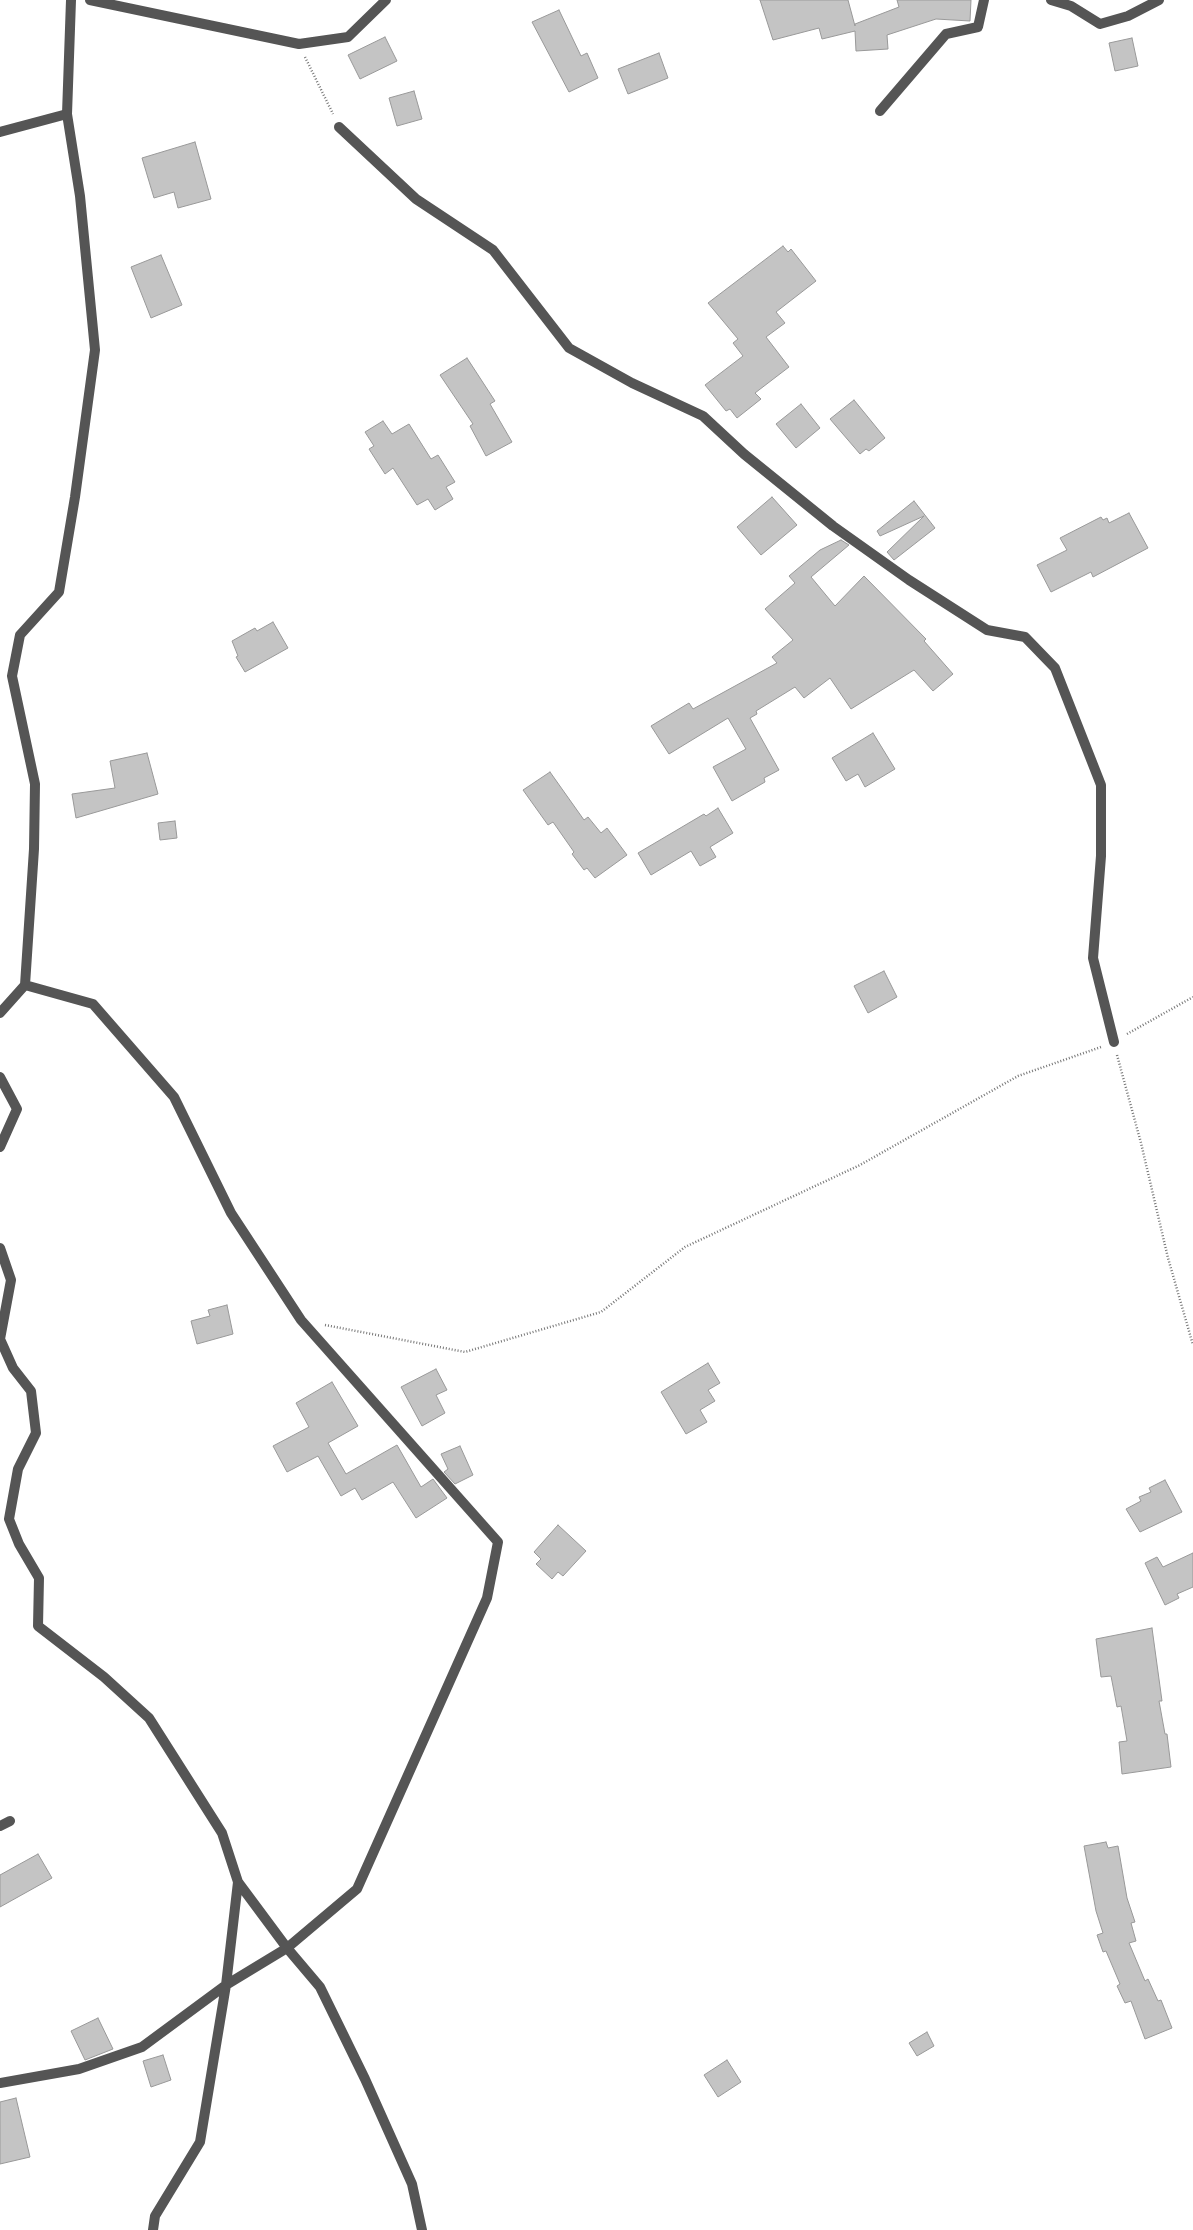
<!DOCTYPE html>
<style>
body{margin:0}
canvas{display:block;background:#fff}
</style>
<canvas width="1193" height="2230"></canvas>
<script>
const context = document.querySelector('canvas').getContext('2d');
context.lineJoin = 'round';
function fillPath(path, color) { context.fillStyle = color; context.fill(path, 'evenodd'); }
const toPath = rows => new Path2D(rows.map(r => 'M' + r).join(''));
function trace(path, color, width, dash) { context.strokeStyle = color; context.lineWidth = width; context.lineCap = dash ? 'butt' : 'round'; context.setLineDash(dash || []); context.stroke(path); }
const building = toPath([
 [760,0,848,0,855,26,855,24,899,7,897,0,971,0,970,21,936,19,887,35,888,49,856,51,855,31,822,39,819,28,773,40,760,0],
 [559,10,581,56,587,53,598,78,569,92,532,22,559,10],
 [385,37,397,61,360,79,348,55,385,37],
 [1132,38,1138,66,1115,71,1109,43,1132,38],
 [659,53,668,78,628,94,618,69,659,53],
 [414,91,422,119,397,126,389,98,414,91],
 [195,142,211,199,178,208,174,192,154,198,142,158,195,142],
 [783,246,788,252,791,249,816,281,776,312,785,323,766,337,789,367,755,393,761,399,737,418,730,409,726,411,705,385,743,356,733,343,738,339,708,303,783,246],
 [161,255,182,305,151,318,131,267,161,255],
 [467,358,495,401,490,404,512,442,486,456,470,426,473,424,440,375,467,358],
 [854,400,885,438,869,451,866,449,860,454,830,419,854,400],
 [801,404,820,428,796,448,776,424,801,404],
 [383,421,392,434,409,424,431,459,438,455,455,482,446,487,453,499,435,510,428,499,417,505,393,468,385,474,369,449,374,446,365,432,383,421],
 [772,497,797,525,761,555,737,527,772,497],
 [914,501,935,528,894,560,887,552,924,516,880,536,877,531,914,501],
 [1129,513,1148,548,1093,577,1091,572,1051,592,1037,565,1067,550,1060,538,1101,517,1103,520,1107,518,1109,523,1129,513],
 [841,540,849,545,811,577,835,606,864,576,926,639,924,641,953,674,933,691,914,670,851,709,830,678,804,698,795,687,756,711,757,714,750,718,779,770,764,778,765,782,732,801,713,767,746,749,728,718,669,754,651,726,689,703,693,709,777,663,772,657,793,640,765,609,795,583,789,576,820,550,841,540],
 [273,622,288,648,245,672,236,657,238,656,232,641,255,628,257,631,273,622],
 [873,733,895,769,865,787,858,774,846,781,832,758,873,733],
 [147,753,158,794,76,818,72,794,115,788,110,761,147,753],
 [550,772,584,820,588,817,601,833,607,828,627,855,595,878,587,868,584,870,572,854,574,852,553,822,548,825,523,790,550,772],
 [718,808,733,833,710,847,716,857,700,866,691,851,651,875,638,853,704,814,706,816,718,808],
 [175,821,177,838,160,840,158,823,175,821],
 [884,971,897,997,868,1013,854,986,884,971],
 [227,1305,233,1334,197,1344,191,1321,210,1316,208,1310,227,1305],
 [708,1363,720,1383,708,1390,715,1401,700,1410,707,1422,686,1434,661,1392,708,1363],
 [436,1369,447,1390,436,1395,445,1413,422,1426,401,1387,436,1369],
 [332,1382,358,1426,328,1443,346,1474,397,1445,421,1487,433,1479,447,1498,416,1518,393,1482,362,1500,355,1488,341,1496,318,1456,287,1472,273,1446,309,1427,296,1403,332,1382],
 [460,1446,473,1475,455,1484,444,1472,448,1469,441,1454,460,1446],
 [1165,1480,1182,1512,1140,1532,1126,1509,1141,1501,1139,1497,1151,1492,1149,1488,1165,1480],
 [558,1525,586,1551,563,1576,558,1572,552,1579,536,1564,541,1559,534,1552,558,1525],
 [1193,1553,1193,1587,1177,1594,1179,1598,1165,1605,1145,1563,1157,1557,1163,1567,1193,1553],
 [1152,1628,1162,1701,1159,1701,1165,1734,1167,1734,1171,1767,1122,1774,1119,1742,1127,1741,1121,1706,1117,1707,1111,1676,1101,1677,1096,1639,1152,1628],
 [1106,1842,1108,1848,1118,1846,1127,1898,1135,1922,1131,1923,1136,1941,1129,1943,1145,1981,1148,1979,1158,2001,1161,2000,1172,2028,1145,2039,1131,2001,1125,2003,1117,1986,1120,1984,1106,1951,1103,1952,1097,1935,1103,1933,1096,1911,1084,1846,1106,1842],
 [38,1854,52,1878,0,1907,0,1875,38,1854],
 [98,2018,113,2049,85,2060,71,2031,98,2018],
 [927,2032,934,2046,917,2056,909,2043,927,2032],
 [163,2055,171,2080,151,2087,143,2061,163,2055],
 [727,2060,741,2082,718,2097,704,2075,727,2060],
 [16,2098,30,2157,0,2164,0,2102,16,2098]
]);
fillPath(building, '#c4c4c4');
trace(building, '#999', 1);
trace(toPath([
 [305,57,333,114],
 [1127,1034,1193,997],
 [1117,1055,1141,1143,1168,1258,1193,1345],
 [325,1325,465,1352,601,1312,685,1247,860,1165,1018,1076,1101,1047]
]), '#777', 2.5, [1, 2]);
trace(toPath([
 [90,0,299,44,348,37,386,0],
 [1051,0,1071,6,1100,24,1128,16,1159,0],
 [880,111,946,34,978,27,984,0],
 [339,127,416,199,493,250,569,348,632,383,703,416,744,454,833,526,909,580,987,630,1025,637,1055,668,1101,785,1101,856,1093,958,1114,1042],
 [0,132,67,114,71,0],
 [25,985,34,849,35,784,12,676,20,635,59,592,75,497,95,350,80,196,67,114],
 [0,1013,25,985,93,1004,174,1097,231,1213,301,1320,498,1542,487,1598,357,1889,287,1948,226,1985,142,2047,79,2069,0,2083],
 [0,1077,17,1109,0,1147],
 [0,1248,11,1280,0,1339,13,1368,31,1391,36,1433,18,1469,9,1519,19,1544,39,1578,38,1626,104,1677,149,1718,222,1833,238,1882,226,1985,200,2142,155,2216,153,2230],
 [0,1826,10,1821],
 [238,1882,287,1948,320,1987,365,2079,412,2184,422,2230]
]), '#555', 10);
</script>
